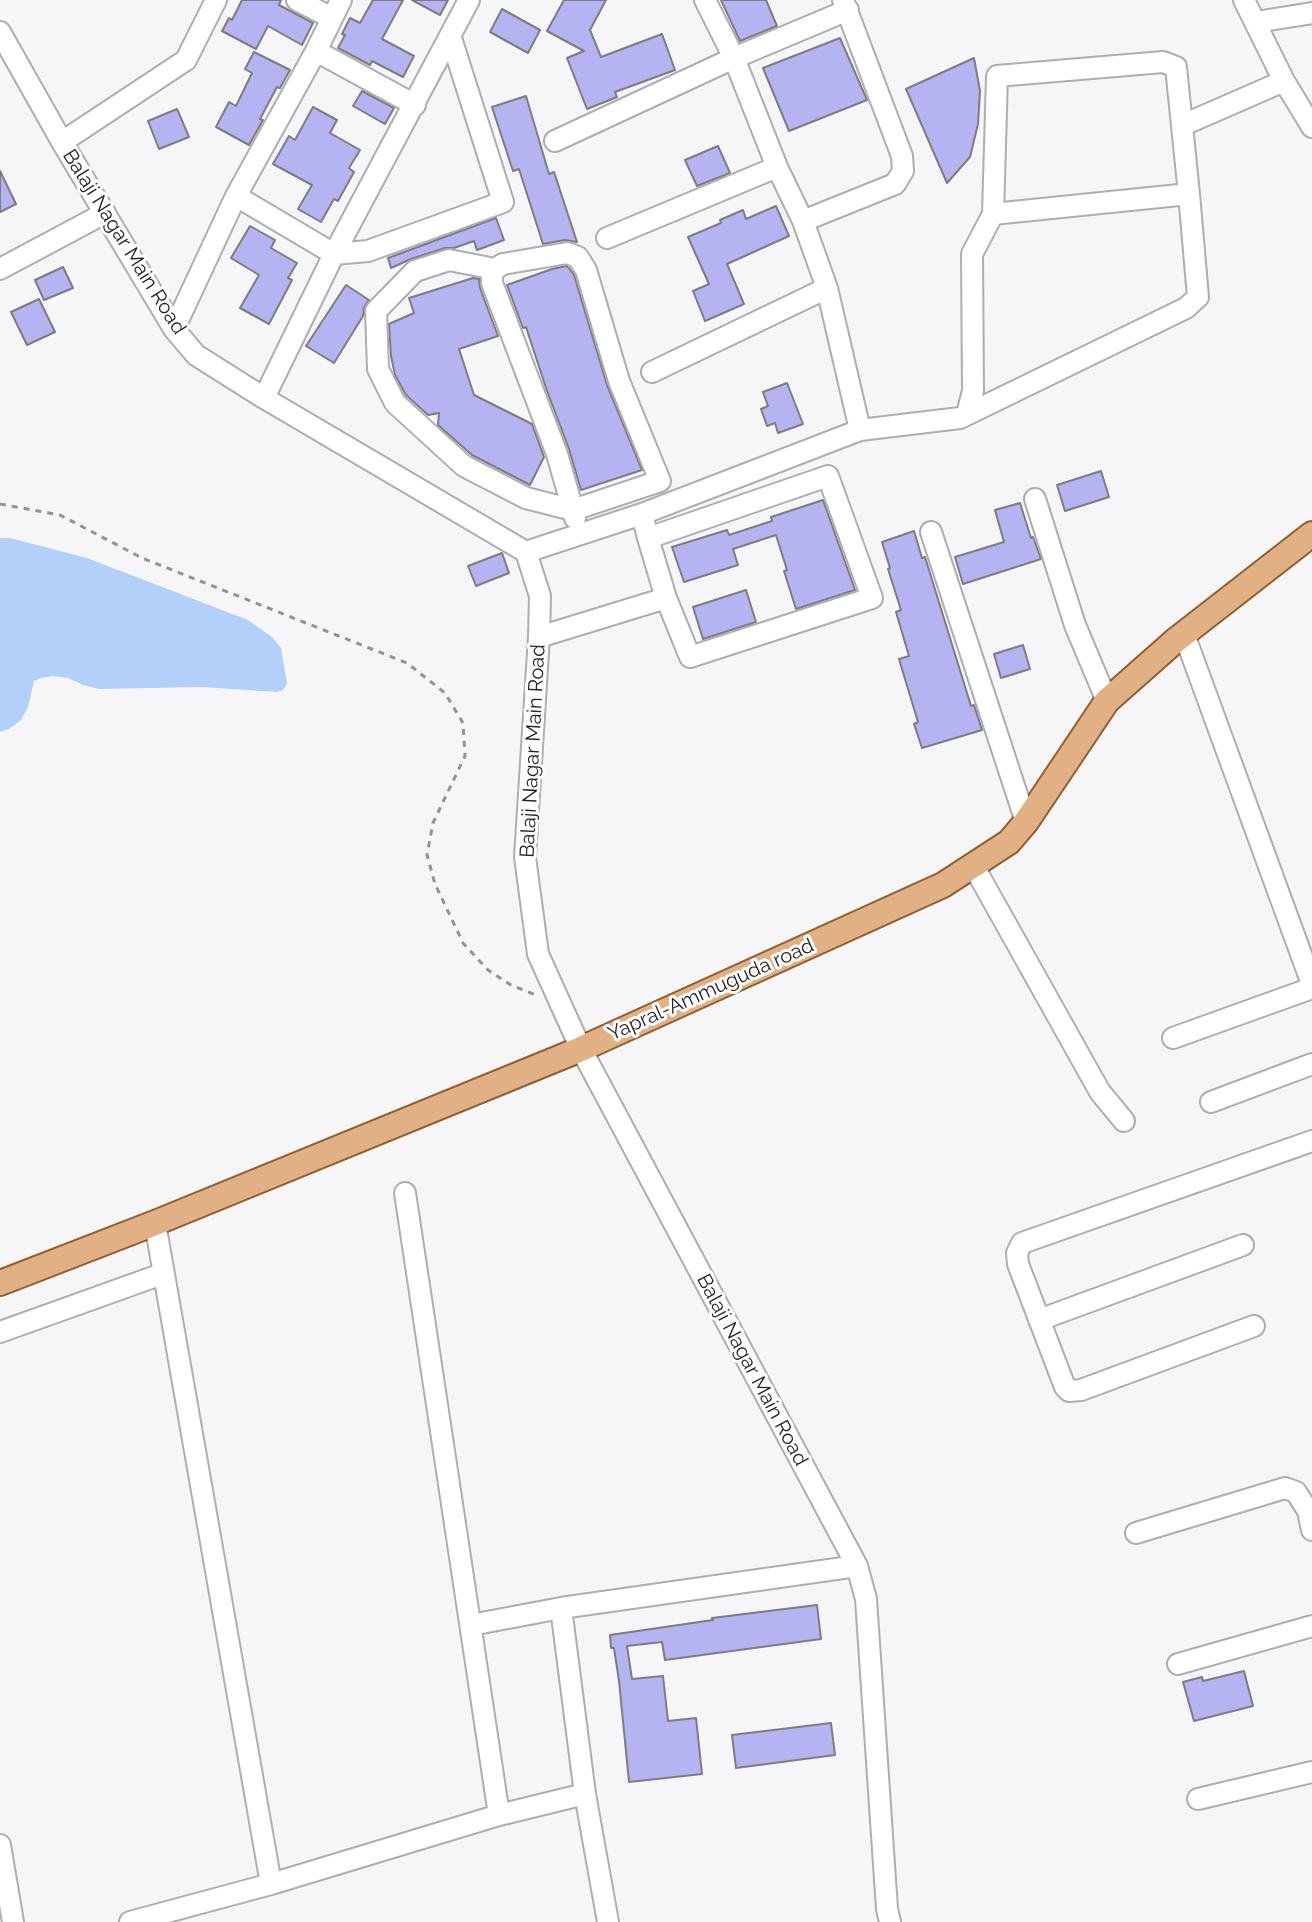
<!DOCTYPE html>
<style>
body{margin:0}
canvas{display:block;background:#f6f6f9}
</style>
<canvas width="1312" height="1922"></canvas>
<script>
const context = document.querySelector('canvas').getContext('2d');
context.lineJoin = 'round';
function fillPath(path, color) { context.fillStyle = color; context.fill(path, 'evenodd'); }
const toPath = rows => new Path2D(rows.map(r => 'M' + r).join(''));
function trace(path, color, width, dash) { context.strokeStyle = color; context.lineWidth = width; context.lineCap = dash ? 'butt' : 'round'; context.setLineDash(dash || []); context.stroke(path); }
function label(font, color, halo, rows, align = 'center') {
  context.font = font + ' Raleway,sans-serif'; context.lineWidth = 6; context.setLineDash([]); context.textBaseline = 'middle'; context.strokeStyle = halo; context.fillStyle = color; for (const [text, x, y, turn = 0] of rows) {
    context.save(); context.translate(x, y); context.rotate((+turn || 0) * Math.PI / 180); context.textAlign = isNaN(turn) ? turn : align; if (halo) context.strokeText(text, 0, 0); context.fillText(text, 0, 0); context.restore();
  }
}
fillPath(toPath([
 [0,538,10,538,87,558,248,620,272,637,281,648,287,684,283,690,277,692,202,687,99,689,83,685,68,678,53,676,41,678,34,681,28,707,21,720,9,729,0,732]
]), '#b2d0f9');
const building = toPath([
 [242,0,281,0,279,5,313,23,302,45,268,26,256,49,222,31,229,18,232,20,242,0],
 [373,0,403,0,382,39,414,56,403,77,372,61,370,65,338,48,345,35,342,34,350,18,360,23,373,0],
 [412,0,448,0,440,15,412,0],
 [564,0,606,0,590,30,601,57,662,34,675,70,615,92,617,97,587,109,567,58,584,51,547,31,564,0],
 [721,0,766,0,777,26,740,41,721,0],
 [502,9,540,30,528,53,490,32,502,9],
 [840,38,867,100,789,131,763,68,840,38],
 [254,52,290,70,280,88,277,87,260,119,263,120,249,145,216,127,229,102,236,106,252,73,245,69,254,52],
 [974,58,980,91,978,124,970,157,947,183,906,89,974,58],
 [362,91,394,108,385,124,353,106,362,91],
 [526,96,549,174,554,172,577,242,565,240,543,244,519,169,513,171,492,107,526,96],
 [313,107,337,120,330,133,360,150,349,168,354,172,338,201,334,199,321,222,298,209,312,185,273,164,289,136,295,140,313,107],
 [177,109,189,137,159,149,148,121,177,109],
 [718,146,730,173,697,186,685,160,718,146],
 [0,171,16,204,0,212,0,171],
 [776,206,789,236,727,264,744,304,705,321,693,291,709,284,688,237,721,223,720,220,743,210,746,219,776,206],
 [496,218,504,240,477,250,474,241,454,248,445,248,411,259,391,268,388,258,496,218],
 [250,226,275,240,271,248,297,263,288,278,292,280,269,324,240,308,259,275,231,258,250,226],
 [566,266,569,268,574,275,607,385,642,470,581,490,569,449,546,388,526,327,523,328,507,285,552,269,566,266],
 [63,267,73,288,44,300,35,280,63,267],
 [473,278,479,279,480,288,498,336,459,349,474,395,532,424,544,457,530,485,472,455,438,425,439,413,428,415,406,395,395,375,391,356,389,324,414,313,409,298,473,278],
 [346,285,369,300,364,307,363,316,334,363,306,346,346,285],
 [39,299,55,332,27,345,11,312,39,299],
 [787,383,803,424,778,433,775,423,767,426,761,409,768,406,763,392,787,383],
 [1101,471,1109,497,1065,511,1057,485,1101,471],
 [823,500,855,590,796,609,784,571,787,570,776,535,733,549,738,565,684,582,672,547,727,530,729,535,772,521,771,517,823,500],
 [1020,503,1031,538,1033,537,1041,559,963,584,955,557,1004,542,995,510,1020,503],
 [914,531,922,558,925,557,971,706,974,705,982,730,922,748,914,724,918,722,899,659,909,656,896,612,901,610,888,569,890,568,882,542,914,531],
 [502,553,509,573,476,586,468,566,502,553],
 [746,590,756,622,703,639,693,607,746,590],
 [1023,645,1030,669,1001,678,994,654,1023,645],
 [817,1605,821,1639,665,1660,662,1642,627,1646,632,1679,663,1676,668,1721,696,1718,702,1774,629,1782,619,1681,614,1648,611,1648,610,1635,713,1620,712,1618,817,1605],
 [1244,1671,1253,1706,1194,1721,1183,1682,1202,1677,1203,1681,1244,1671],
 [831,1723,835,1755,736,1768,732,1735,831,1723]
]);
fillPath(building, '#b4b4f3');
trace(building, '#7d7d7f', 2);
const minor = toPath([
 [297,0,332,18],
 [843,0,902,156,903,171,895,184,803,221,827,288,860,430],
 [1244,0,1284,81,1312,127],
 [1256,22,1312,13],
 [0,32,62,142,174,329,196,355,264,398,526,552,540,596,539,637,525,857,538,954,581,1049,857,1566,866,1599,887,1909,890,1922],
 [316,51,415,105],
 [1183,125,1284,81],
 [555,141,734,58,848,10],
 [62,142,186,60,216,0],
 [777,167,803,221],
 [236,196,334,254,368,251,503,202,451,38],
 [993,214,1189,194],
 [607,238,777,167,734,58,705,0],
 [567,253,578,257,586,270,619,381,660,481,573,510,557,454,492,283,492,275,495,269,503,264,567,253],
 [0,269,105,213],
 [495,269,449,260,415,271,376,311,378,369,395,403,464,466,526,498,573,510,575,518],
 [174,329,236,196,316,51,341,0],
 [652,372,827,288],
 [264,398,334,254,469,0],
 [1035,499,1075,625,1107,701],
 [642,514,648,538,666,598,690,657,872,598,828,476,648,538],
 [931,532,1026,822],
 [526,552,642,514,860,430,960,418,1186,308,1198,297,1189,194,1176,67,1163,62,997,76,993,214,972,254,973,391,967,414],
 [1184,634,1312,984],
 [539,637,666,598],
 [973,865,1100,1092,1124,1121],
 [1173,1038,1312,988],
 [1211,1102,1312,1064],
 [405,1193,499,1815],
 [155,1223,271,1884],
 [1039,1320,1243,1245],
 [1254,1326,1081,1390,1069,1391,1065,1387,1018,1264,1017,1253,1022,1243,1312,1141],
 [0,1332,162,1274],
 [1136,1533,1285,1488,1296,1492,1308,1511,1312,1530],
 [561,1608,585,1794,608,1922],
 [471,1625,561,1608,857,1566],
 [1178,1664,1312,1626],
 [1198,1799,1312,1772],
 [0,1845,13,1922],
 [130,1922,271,1884,499,1815,585,1794]
]);
const major = toPath([
 [0,1283,155,1223,581,1049,943,885,1009,842,1026,822,1107,701,1176,640,1312,534]
]);
trace(minor, '#aeaeb0', 24);
trace(major, '#925e2e', 28);
trace(toPath([
 [0,504,60,515,142,558,407,663,445,693,463,723,465,756,433,823,427,855,435,884,463,943,488,970,511,985,536,995]
]), '#939394', 3, [6, 6]);
trace(minor, '#fff', 20);
trace(major, '#e1b185', 24);
label('20px', '#232323', '#fff', [
 ["Balaji Nagar Main Road",124,242,58],
 ["Balaji Nagar Main Road",533,751,-87],
 ["Yapral-Ammuguda road",711,990,-24],
 ["Balaji Nagar Main Road",752,1370,62]
]);
</script>
